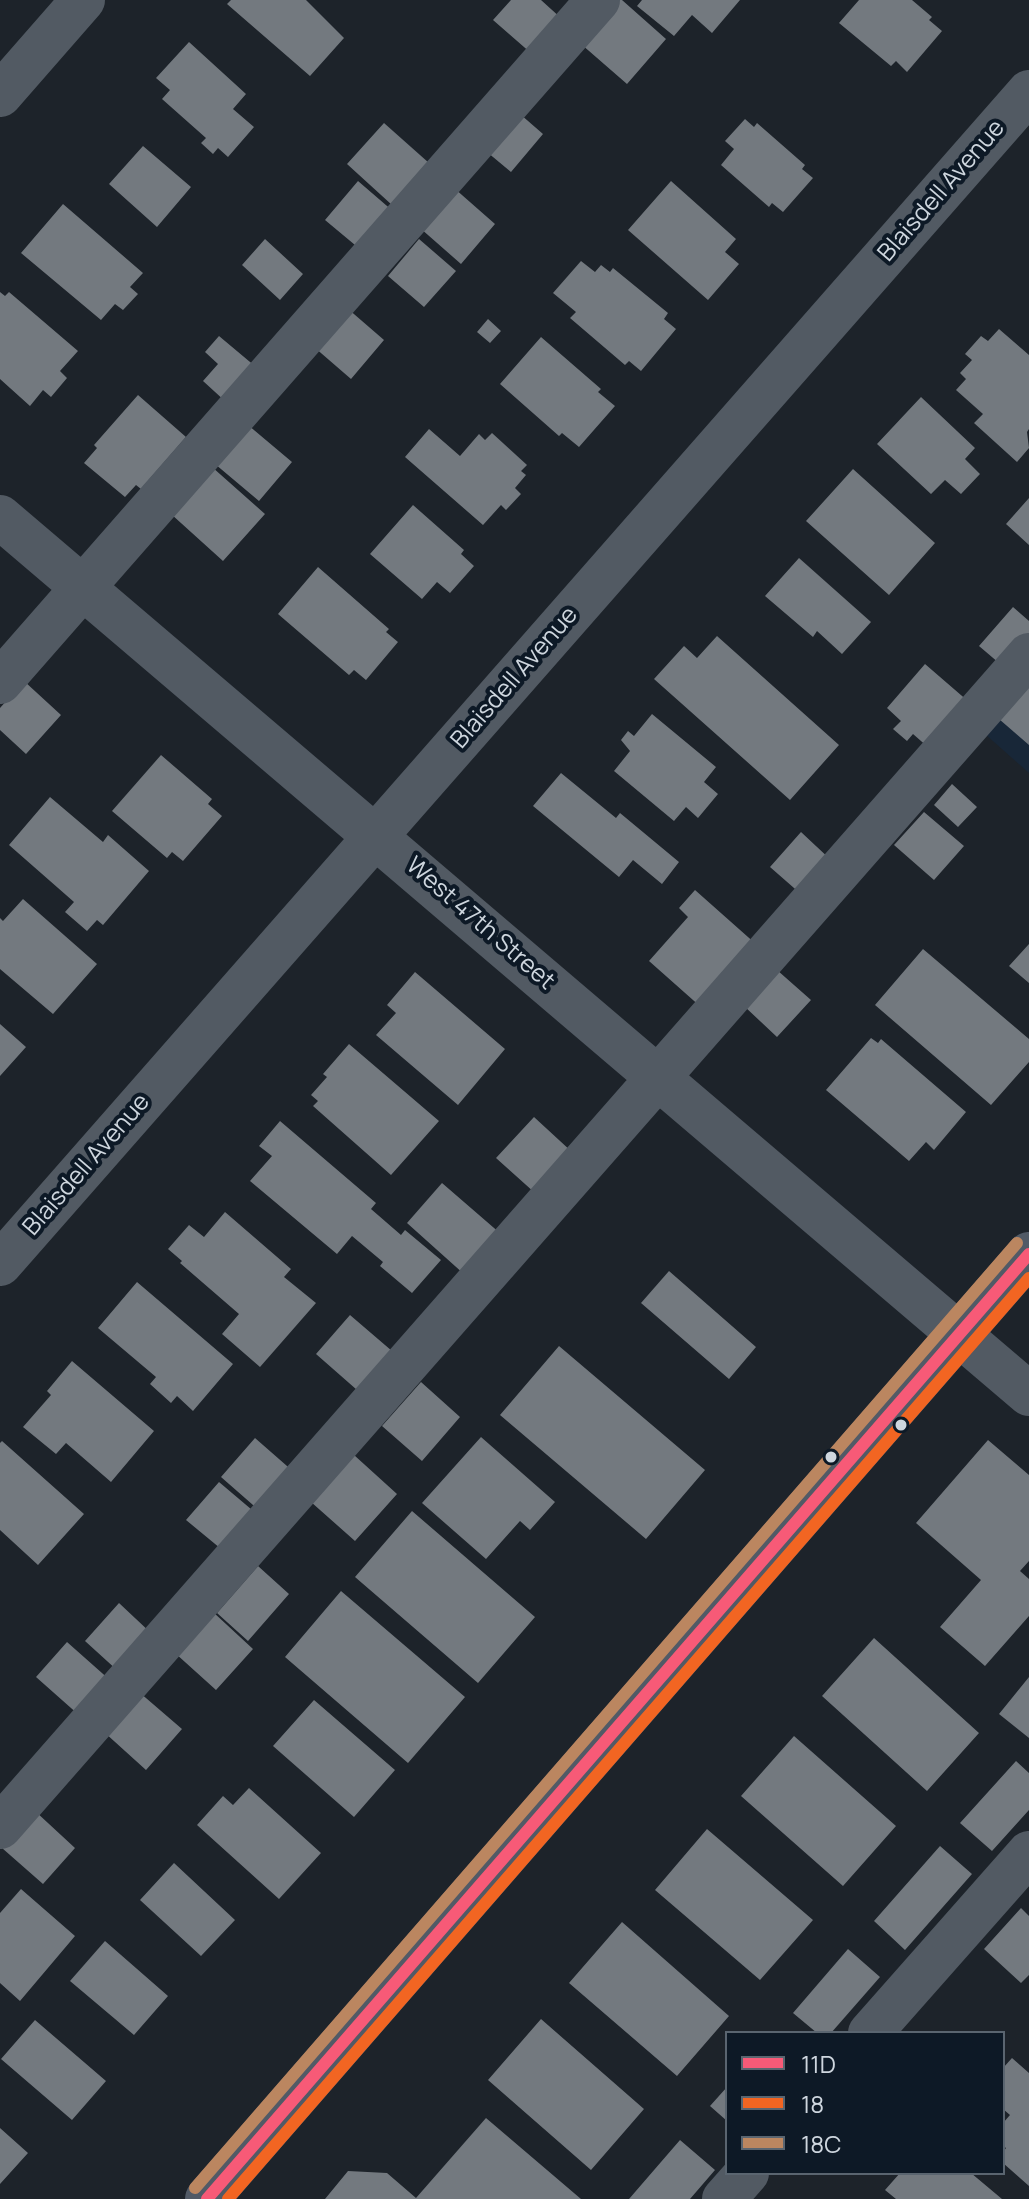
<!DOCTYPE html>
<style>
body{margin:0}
#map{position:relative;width:1029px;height:2199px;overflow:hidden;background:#1d232a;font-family:Manrope,sans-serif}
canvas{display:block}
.legend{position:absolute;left:725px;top:2031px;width:280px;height:144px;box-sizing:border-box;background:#0d1926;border:2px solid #5a6570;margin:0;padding:10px 14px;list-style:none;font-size:24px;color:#ced6de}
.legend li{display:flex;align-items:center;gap:16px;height:40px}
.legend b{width:40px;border:2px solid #5a6570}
</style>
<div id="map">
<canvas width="1029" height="2199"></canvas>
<ul class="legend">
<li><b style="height:10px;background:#f75a77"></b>11D</li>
<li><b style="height:10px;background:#f26522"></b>18</li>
<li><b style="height:10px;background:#bb8660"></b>18C</li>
</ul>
</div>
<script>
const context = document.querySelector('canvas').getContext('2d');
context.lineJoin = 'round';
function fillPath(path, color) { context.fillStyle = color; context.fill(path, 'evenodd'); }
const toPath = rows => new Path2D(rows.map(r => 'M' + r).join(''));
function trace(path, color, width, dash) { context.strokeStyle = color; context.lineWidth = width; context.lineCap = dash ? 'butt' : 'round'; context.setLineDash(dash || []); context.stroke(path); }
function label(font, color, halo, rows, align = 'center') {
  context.font = font + ' Manrope,sans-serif'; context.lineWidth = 8; context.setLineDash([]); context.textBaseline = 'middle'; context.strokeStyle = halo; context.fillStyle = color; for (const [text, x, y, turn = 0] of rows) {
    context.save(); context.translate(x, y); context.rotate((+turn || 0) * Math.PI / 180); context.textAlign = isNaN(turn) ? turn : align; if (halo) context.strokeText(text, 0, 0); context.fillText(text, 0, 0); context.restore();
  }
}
fillPath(toPath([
 [1029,684,1029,773,985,734]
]), '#182738');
fillPath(toPath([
 [231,0,306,0,344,38,310,76,227,4],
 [511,0,541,0,562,19,532,54,493,20],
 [619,0,622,0,666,39,627,84,581,44],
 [642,0,740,0,712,33,692,15,674,36,637,6],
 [859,0,912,0,932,17,929,20,942,31,907,72,896,61,891,66,839,23],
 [189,42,246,94,233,109,254,127,228,157,218,148,213,154,201,143,206,138,162,99,170,90,156,78],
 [520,114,543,134,511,172,487,152],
 [745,119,754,127,757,123,805,165,802,169,813,178,783,212,772,203,769,207,721,165,734,149,725,141],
 [384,123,429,163,392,205,347,164],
 [143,146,191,187,157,227,109,184],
 [358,181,394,212,361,250,325,220],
 [671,181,736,239,725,252,739,264,708,300,628,230],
 [454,188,495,224,461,264,420,228],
 [63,204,143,273,130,287,138,294,123,310,115,304,101,320,21,253],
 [265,239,303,274,280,300,242,265],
 [419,239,456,271,424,307,388,276],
 [581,261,595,272,601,265,610,272,613,268,668,313,664,319,676,329,641,371,629,361,625,365,570,318,576,312,553,293],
 [0,292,5,296,9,292,78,351,60,371,67,378,51,397,43,390,30,406,0,379],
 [347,308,384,340,351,379,314,347],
 [488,319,501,331,490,343,477,332],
 [999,329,1029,355,1029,429,1027,432,1029,448,1017,462,974,423,983,414,956,390,966,379,960,373,972,360,965,354,981,336,988,341],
 [219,336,256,367,226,402,203,381,218,364,205,352],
 [541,337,601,389,598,392,615,406,579,447,562,433,559,436,500,384],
 [138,395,186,437,141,489,136,485,125,497,84,463,97,448,94,445],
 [921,397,975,448,965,459,980,474,961,494,945,480,931,494,877,444],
 [248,425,292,462,259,501,215,464],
 [429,429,460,456,479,434,485,440,492,433,527,465,521,471,526,475,515,488,521,494,506,510,501,505,483,525,405,457],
 [212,467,265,514,223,561,171,514],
 [853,469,935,543,889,595,806,521],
 [1029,498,1029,545,1006,524],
 [413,505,464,550,461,554,474,566,450,593,437,582,422,599,370,554],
 [799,558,871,622,842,654,817,631,813,637,765,596],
 [318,567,389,629,386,632,398,642,366,680,354,670,349,675,278,614],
 [1013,607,1029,621,1029,641,1006,669,979,646],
 [717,636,839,745,790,800,654,679,684,646,697,658],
 [925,664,969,702,929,748,913,734,907,741,893,729,901,721,887,708],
 [24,681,61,715,26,754,0,730,0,708],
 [1029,684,1029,745,999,719],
 [652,714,716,767,704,782,718,794,698,818,686,807,674,821,614,771,630,751,621,740,628,731,634,736],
 [161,755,212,799,208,804,222,816,183,861,172,852,167,858,112,811],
 [561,773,616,818,620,813,679,862,662,884,633,860,619,877,533,806],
 [952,784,977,807,958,827,934,805],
 [50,797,103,842,108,835,149,871,103,925,97,920,87,931,65,912,74,902,9,845],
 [924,812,964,846,934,880,894,845],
 [801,832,832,861,802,895,770,867],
 [695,890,757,945,702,1008,649,961,688,917,679,908],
 [23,899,97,964,53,1014,0,969,0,918,3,921],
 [1029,944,1029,983,1009,966],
 [923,949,1029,1039,1029,1062,991,1105,875,1005],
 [777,970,811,1000,777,1037,744,1006],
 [415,972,505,1049,458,1105,376,1035,396,1013,387,1005],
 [0,1024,26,1047,0,1076],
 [871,1038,878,1043,881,1039,966,1112,934,1150,926,1142,909,1161,826,1090],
 [349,1044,439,1121,391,1175,313,1106,318,1101,311,1095,327,1077,323,1074],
 [534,1117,572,1152,535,1193,496,1158],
 [280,1121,376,1203,371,1209,401,1235,405,1230,441,1260,412,1293,380,1266,383,1262,352,1236,337,1254,250,1181,272,1156,259,1146],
 [442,1183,501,1234,465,1275,407,1223],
 [225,1212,291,1269,284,1277,316,1303,260,1367,222,1334,239,1314,180,1263,182,1261,168,1249,189,1225,204,1237],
 [669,1271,756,1347,729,1379,641,1303],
 [137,1282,233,1364,193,1411,177,1396,171,1403,150,1384,156,1377,98,1328],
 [350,1315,399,1357,365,1397,316,1354],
 [559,1346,705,1470,646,1539,500,1415],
 [72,1361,154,1431,111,1482,66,1443,56,1454,23,1427,51,1395,47,1391],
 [421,1382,460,1417,422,1461,382,1426],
 [481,1437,555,1502,530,1530,520,1521,486,1559,422,1503],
 [255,1438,295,1473,261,1512,221,1477],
 [988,1440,1029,1475,1029,1561,1020,1571,1029,1579,1029,1616,985,1666,940,1627,981,1580,916,1523],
 [2,1441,84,1514,38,1565,0,1530,0,1443],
 [354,1455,397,1494,355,1541,311,1502],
 [219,1482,258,1515,226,1553,186,1520],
 [412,1511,535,1617,478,1683,355,1577],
 [258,1566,289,1594,248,1641,217,1613],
 [341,1591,465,1697,408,1763,285,1657],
 [119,1603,152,1634,118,1671,85,1641],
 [213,1612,253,1649,216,1690,175,1653],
 [874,1638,979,1733,927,1791,822,1696],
 [67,1642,111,1681,80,1716,36,1677],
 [1029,1677,1029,1738,999,1714],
 [139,1692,182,1729,146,1770,104,1732],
 [314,1700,395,1770,354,1817,273,1746],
 [794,1736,896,1826,843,1886,741,1796],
 [1016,1761,1029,1773,1029,1810,992,1851,960,1823],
 [249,1788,321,1853,279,1899,197,1825,223,1796,233,1805],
 [35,1811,75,1848,43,1884,2,1848],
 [707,1829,813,1920,760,1980,655,1890],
 [940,1846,972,1874,905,1950,874,1921],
 [174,1863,235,1920,201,1956,140,1900],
 [21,1889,75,1936,20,2001,0,1983,0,1913],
 [1021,1908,1029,1916,1029,1975,1021,1983,984,1949],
 [622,1922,729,2016,677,2076,569,1983],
 [105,1941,168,1996,134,2035,70,1981],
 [848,1949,880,1977,831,2033,817,2033,793,2013],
 [541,2019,644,2109,591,2170,488,2080],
 [35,2020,106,2081,72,2120,1,2059],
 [1012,2058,1029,2073,1029,2186,1003,2163,1003,2152,1006,2148,1003,2146,1003,2123,1010,2115,1003,2109,1003,2068],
 [727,2087,727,2121,710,2106],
 [486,2118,581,2199,325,2199,348,2171,387,2173,416,2198],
 [0,2128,28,2153,0,2184],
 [680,2140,715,2170,690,2199,629,2199],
 [900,2173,971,2173,1002,2199,896,2199,885,2190]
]), '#73797f');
trace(toPath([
 [0,95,83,0],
 [0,517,1029,1394],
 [0,682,598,0],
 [0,1264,1029,92],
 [0,1827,1029,655],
 [870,2033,1029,1853],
 [724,2199,747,2173]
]), '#525a63', 44);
trace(toPath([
 [207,2199,1029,1254]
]), '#515a66', 44);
trace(toPath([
 [207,2199,1029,1254]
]), '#f75a77', 12);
trace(toPath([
 [228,2199,1029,1278]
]), '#f26522', 12);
trace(toPath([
 [195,2188,1017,1243]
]), '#bb8660', 12);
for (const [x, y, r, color] of [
 [901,1425,7,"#ced6de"],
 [831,1457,7,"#ced6de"]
]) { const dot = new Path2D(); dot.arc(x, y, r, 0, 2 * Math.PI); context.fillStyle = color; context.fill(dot); trace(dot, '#0d1926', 3); }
label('24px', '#ced6de', '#0d1926', [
 ["Blaisdell Avenue",942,191,-49],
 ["Blaisdell Avenue",515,678,-49],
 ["West 47th Street",480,924,41],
 ["Blaisdell Avenue",87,1165,-49]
]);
</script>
